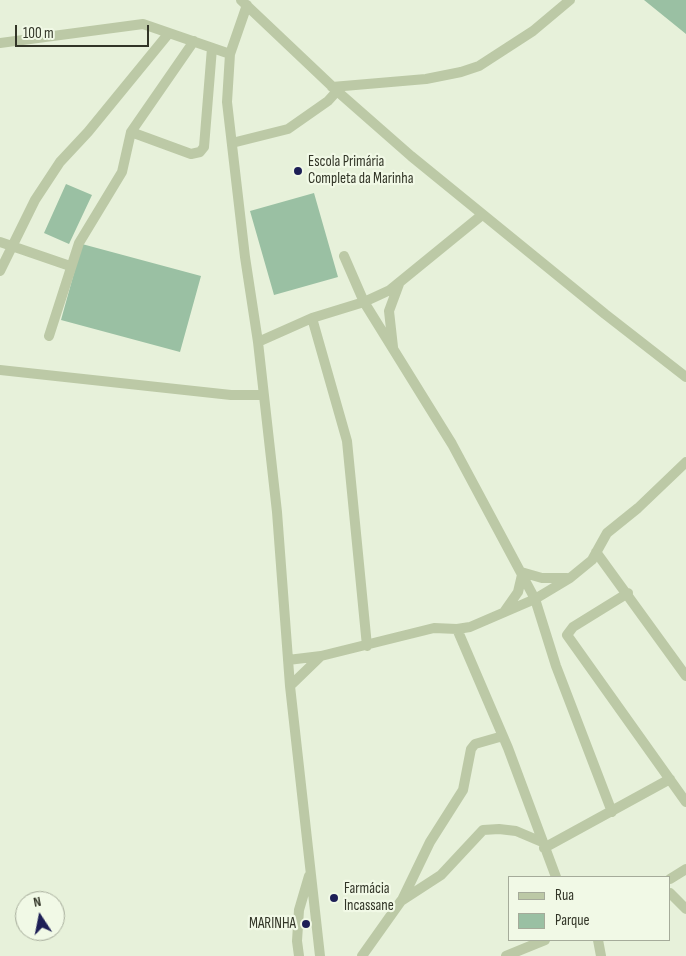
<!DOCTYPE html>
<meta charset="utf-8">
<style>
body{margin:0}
#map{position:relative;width:686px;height:956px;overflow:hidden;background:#e7f1da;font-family:"Sofia Sans Condensed",sans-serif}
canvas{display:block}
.legend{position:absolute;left:508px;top:876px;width:162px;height:65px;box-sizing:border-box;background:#f1f9e6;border:1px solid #a5ab9a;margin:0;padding:6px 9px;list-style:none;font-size:15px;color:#323527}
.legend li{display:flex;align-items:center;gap:10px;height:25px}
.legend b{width:25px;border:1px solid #a5ab9a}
.north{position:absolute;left:15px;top:891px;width:50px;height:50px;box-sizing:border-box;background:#f1f9e6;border:1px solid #a5ab9a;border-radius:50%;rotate:349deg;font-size:14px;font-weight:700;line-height:20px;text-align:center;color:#323527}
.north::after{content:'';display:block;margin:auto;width:18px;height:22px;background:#1d1f56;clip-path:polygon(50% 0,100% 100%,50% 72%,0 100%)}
.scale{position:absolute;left:15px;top:25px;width:134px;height:22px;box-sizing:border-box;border:2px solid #323527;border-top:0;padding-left:6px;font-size:15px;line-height:18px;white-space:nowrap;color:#323527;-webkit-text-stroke:4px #f1f9e6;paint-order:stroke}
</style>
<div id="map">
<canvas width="686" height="956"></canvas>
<ul class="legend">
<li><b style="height:6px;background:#bcc9a6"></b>Rua</li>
<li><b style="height:14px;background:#9ac0a3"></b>Parque</li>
</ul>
<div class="north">N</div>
<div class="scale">100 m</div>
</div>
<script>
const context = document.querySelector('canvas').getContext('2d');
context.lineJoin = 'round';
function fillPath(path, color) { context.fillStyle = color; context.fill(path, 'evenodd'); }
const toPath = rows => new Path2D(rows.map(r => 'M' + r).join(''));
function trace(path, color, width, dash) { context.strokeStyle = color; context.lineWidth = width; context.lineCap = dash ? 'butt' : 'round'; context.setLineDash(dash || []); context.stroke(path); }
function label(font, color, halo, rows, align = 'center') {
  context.font = font + ' "Sofia Sans Condensed",sans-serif'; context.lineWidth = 4.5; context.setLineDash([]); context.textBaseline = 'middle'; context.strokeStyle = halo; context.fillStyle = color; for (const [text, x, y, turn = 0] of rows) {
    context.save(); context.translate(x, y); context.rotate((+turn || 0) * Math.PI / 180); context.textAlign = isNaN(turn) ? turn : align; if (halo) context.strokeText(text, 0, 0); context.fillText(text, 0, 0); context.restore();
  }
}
fillPath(toPath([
 [644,0,686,0,686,34],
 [66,184,92,195,69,244,44,233],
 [314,193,338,277,274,295,250,211],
 [82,244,201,276,180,352,61,320]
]), '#9ac0a3');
trace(toPath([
 [241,0,337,91,411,156,605,314,686,377],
 [247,5,230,54,227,102,245,257,258,342,277,512,290,686,320,956],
 [0,43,143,24,230,54],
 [332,87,426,79,461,72,479,66,533,31,570,0],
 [131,132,191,154,200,152,204,147,212,48],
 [232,143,288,129,328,101,337,91],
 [0,242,70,266],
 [344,256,364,302,452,444,535,599,556,666,612,812],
 [0,271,35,200,60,162,88,132,169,33],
 [312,318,347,441,367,646],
 [49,336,79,243,122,172,131,132,194,41],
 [258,342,312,318,364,302,390,290,482,215],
 [393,347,389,311,399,284],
 [0,370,231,395,264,395],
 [596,552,686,676],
 [521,572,542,578,567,578],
 [628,593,573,627,567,635,686,802],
 [504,612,518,592,522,575],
 [457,629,508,748,556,877],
 [288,660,321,656,434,628,457,629,470,627,535,599,570,578,592,560,607,533,638,508,686,462],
 [290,686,321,656],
 [544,848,670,779],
 [670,879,686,869],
 [670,893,686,909],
 [402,900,430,842,463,790,471,749,475,744,503,736],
 [598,940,601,956],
 [299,956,297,941,299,910,309,876],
 [362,956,401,901,441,875,483,830,499,829,516,831,542,842],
 [506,956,545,940]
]), '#bcc9a6', 10);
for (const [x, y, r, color] of [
 [298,171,5,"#1d1f56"],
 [334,898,5,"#1d1f56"],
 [306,924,5,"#1d1f56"]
]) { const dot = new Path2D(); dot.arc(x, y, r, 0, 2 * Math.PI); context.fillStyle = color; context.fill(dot); trace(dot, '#f1f9e6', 2); }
label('15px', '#323527', '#f1f9e6', [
 ["Escola Primária",308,162],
 ["Completa da Marinha",308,179],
 ["Farmácia",344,889],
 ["Incassane",344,906],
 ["MARINHA",296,924,"right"]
], 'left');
</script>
